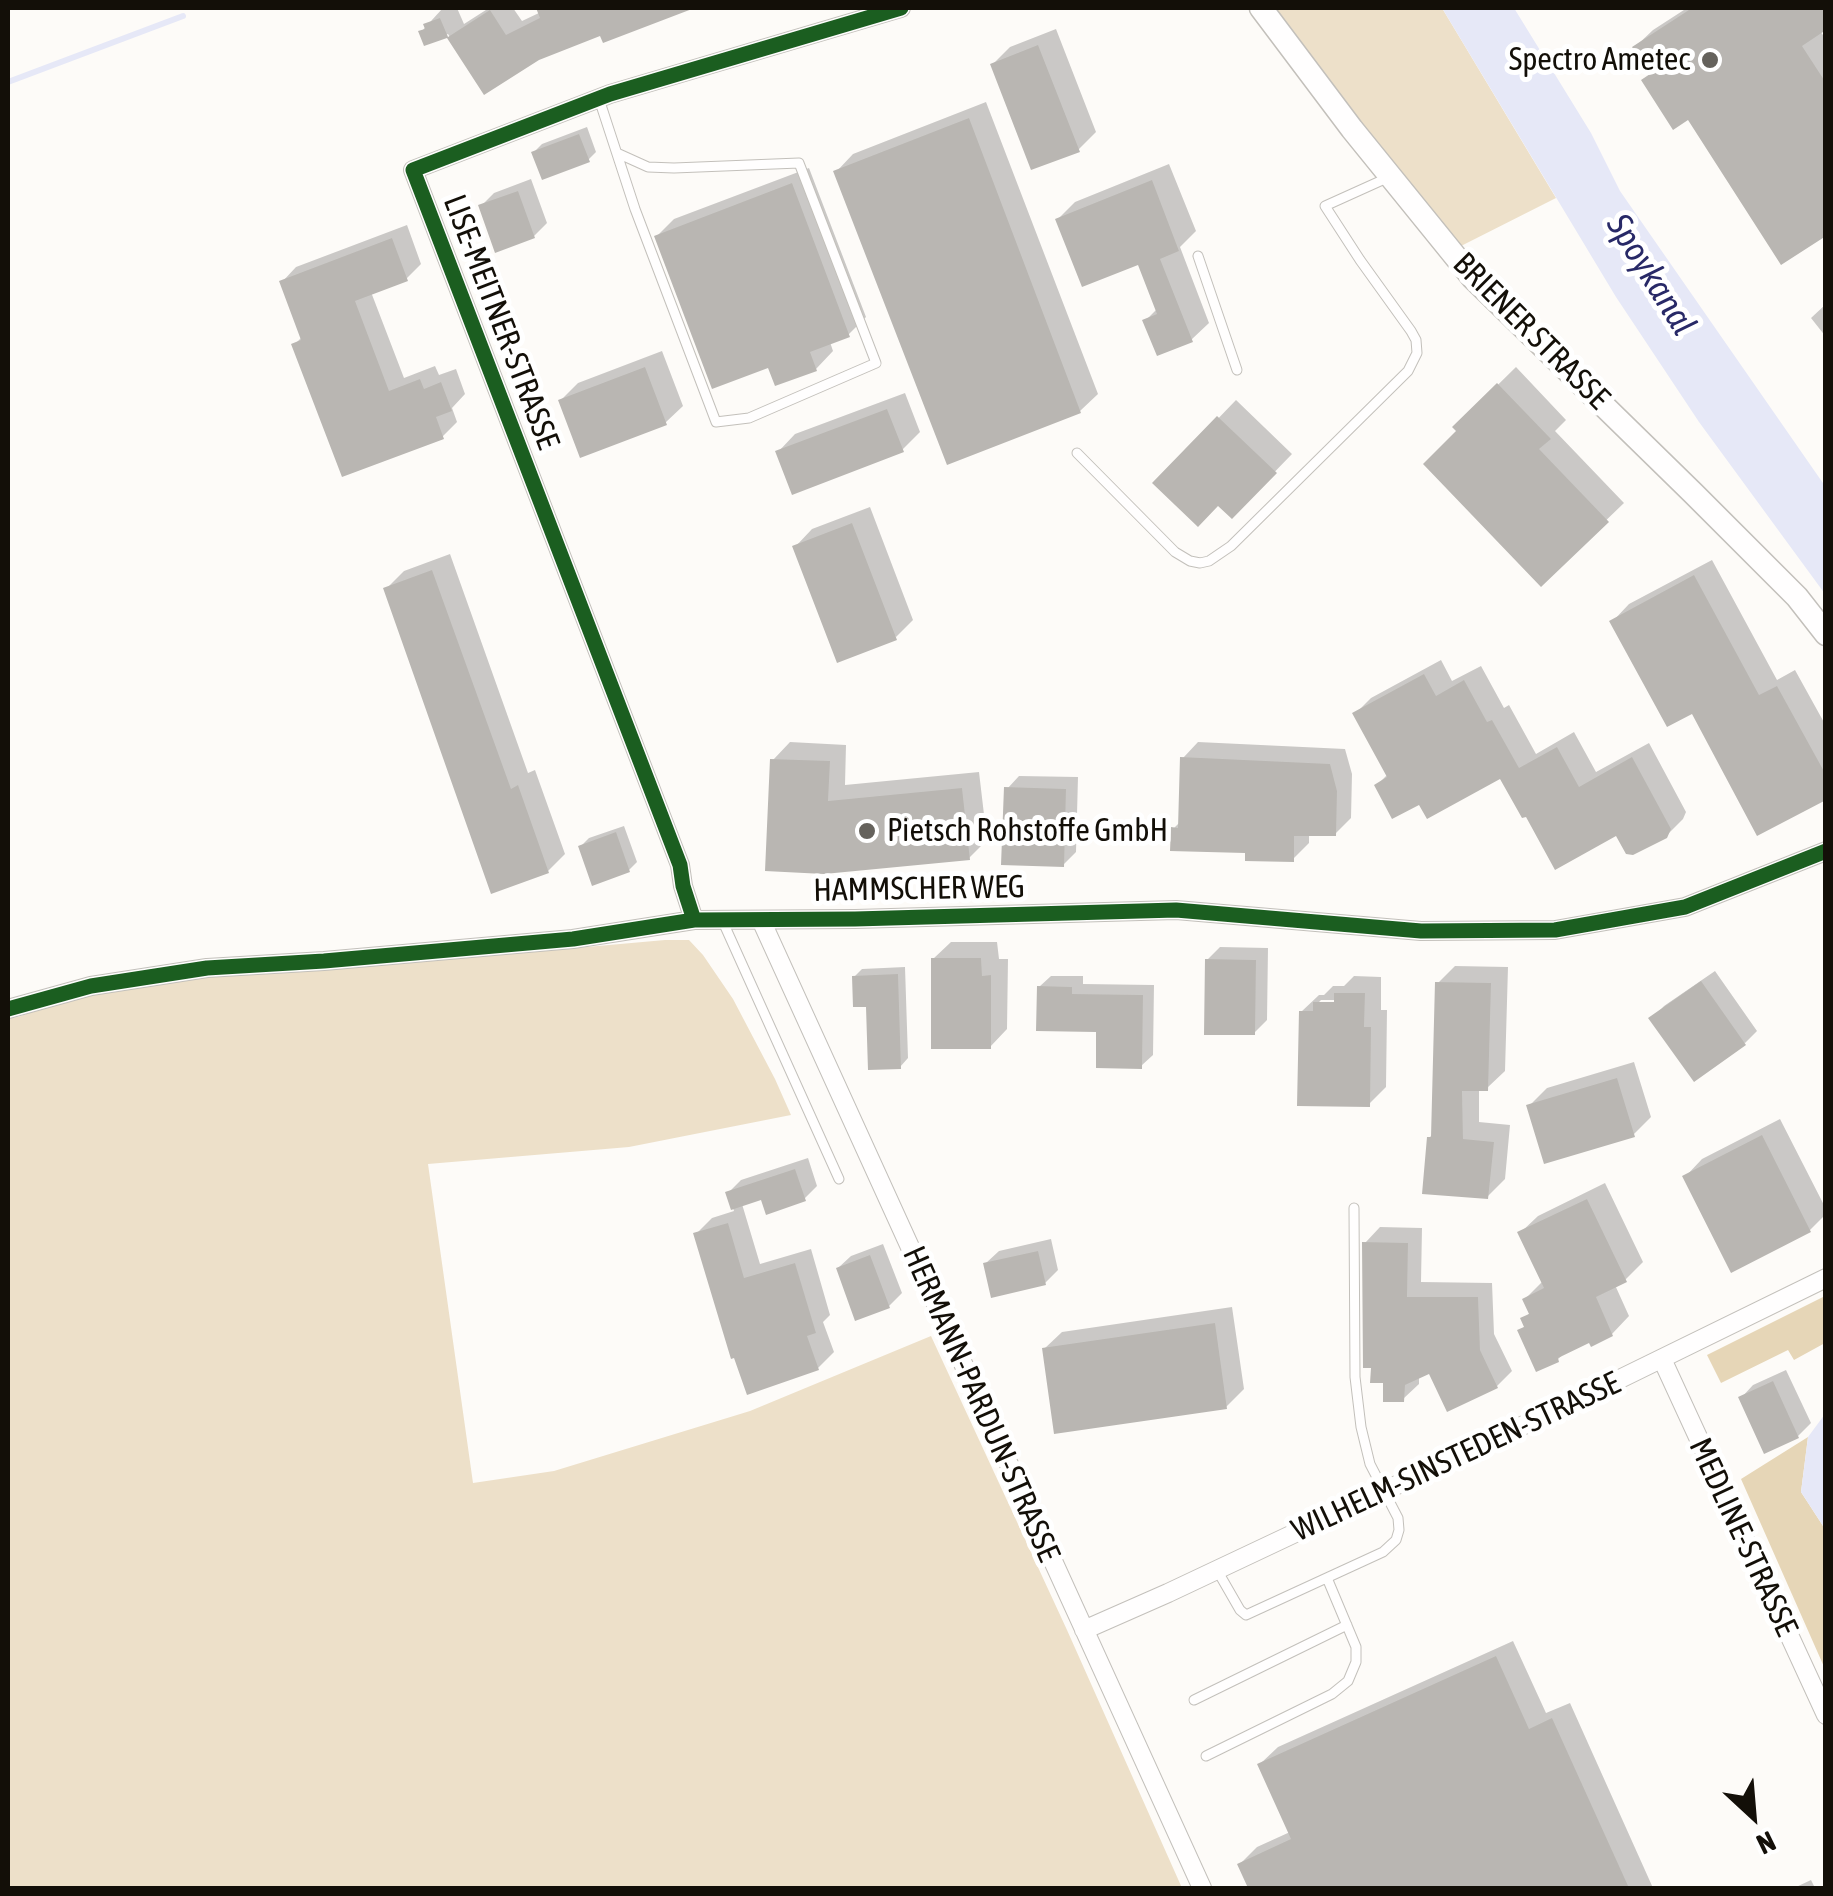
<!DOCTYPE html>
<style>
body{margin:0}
#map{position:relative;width:1833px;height:1896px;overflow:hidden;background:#fdfbf8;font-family:"Asap Condensed",sans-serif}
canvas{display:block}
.frame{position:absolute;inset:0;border:10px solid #130f08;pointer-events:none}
.north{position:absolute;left:1703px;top:1766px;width:100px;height:100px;-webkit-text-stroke:8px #fff;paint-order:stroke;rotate:154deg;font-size:28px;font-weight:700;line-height:40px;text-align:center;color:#130f08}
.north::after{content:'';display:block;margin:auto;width:35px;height:45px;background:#130f08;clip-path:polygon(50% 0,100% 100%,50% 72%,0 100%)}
</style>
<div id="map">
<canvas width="1833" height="1896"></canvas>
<div class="frame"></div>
<div class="north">N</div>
</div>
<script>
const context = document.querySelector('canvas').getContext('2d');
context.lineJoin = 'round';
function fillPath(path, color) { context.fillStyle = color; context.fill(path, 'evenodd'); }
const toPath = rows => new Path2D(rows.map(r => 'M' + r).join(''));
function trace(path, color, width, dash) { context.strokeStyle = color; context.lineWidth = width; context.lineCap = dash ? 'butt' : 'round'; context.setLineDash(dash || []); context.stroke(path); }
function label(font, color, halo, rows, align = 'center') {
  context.font = font + ' "Asap Condensed",sans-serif'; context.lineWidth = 10; context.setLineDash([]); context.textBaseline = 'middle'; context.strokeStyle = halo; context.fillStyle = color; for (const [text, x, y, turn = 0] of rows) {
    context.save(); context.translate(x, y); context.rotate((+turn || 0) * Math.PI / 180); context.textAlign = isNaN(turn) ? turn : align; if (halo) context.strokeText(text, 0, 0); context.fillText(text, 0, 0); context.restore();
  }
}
fillPath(toPath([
 [1275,8,1442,8,1556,198,1459,247,1383,157],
 [665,940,689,940,703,955,733,999,775,1079,791,1115,629,1147,428,1164,473,1483,554,1471,750,1411,931,1336,1067,1630,1182,1888,8,1888,8,1018,18,1017,75,997,237,972,385,965]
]), '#ede0c9');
fillPath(toPath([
 [1825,1296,1825,1343,1794,1360,1788,1350,1721,1383,1707,1355],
 [1808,1437,1801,1492,1825,1529,1825,1669,1741,1479]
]), '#e6d6b7');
fillPath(toPath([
 [1442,8,1514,8,1591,133,1620,191,1825,486,1825,594,1699,422,1616,297],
 [1825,1414,1825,1529,1801,1492,1808,1437]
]), '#e6e8f7');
fillPath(toPath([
 [446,8,457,8,464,24,489,8,513,8,522,21,541,12,539,8,687,8,602,33,538,58,485,92,448,34,425,43,421,32,442,9],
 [1687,8,1826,8,1826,28,1820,31,1826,39,1826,233,1689,117,1652,73,1635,47,1653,30],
 [1056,29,1096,132,1078,150,992,65,1010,47],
 [986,102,1098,394,1080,411,836,172,853,154],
 [587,127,596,152,588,160,534,152,542,144],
 [1169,164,1196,231,1180,247,1209,323,1191,340,1145,321,1157,309,1139,262,1058,219,1075,202],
 [809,168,866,317,848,335,830,342,833,351,816,369,770,364,657,236,674,219],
 [531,179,547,223,534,236,481,206,494,193],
 [407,225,421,264,406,279,371,292,404,378,435,366,439,375,456,369,465,394,452,408,457,422,442,437,294,345,302,337,282,282,296,267],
 [1826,304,1826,337,1811,318],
 [662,351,683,406,665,423,560,401,578,383],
 [1516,367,1566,420,1555,431,1624,503,1541,583,1455,427],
 [905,393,920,432,902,450,778,452,795,434],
 [1236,400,1292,454,1232,516,1219,503,1156,483],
 [870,507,913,620,896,637,795,547,812,529],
 [450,554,528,773,535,770,565,854,548,871,386,589,404,571],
 [1712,560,1777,680,1795,670,1826,726,1826,797,1693,710,1612,622,1629,604],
 [1441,660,1452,681,1481,666,1504,708,1509,705,1536,754,1574,732,1596,772,1649,743,1686,812,1683,819,1666,836,1616,832,1501,775,1420,801,1377,785,1388,774,1355,714,1371,698],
 [790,742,846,745,845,785,979,772,987,840,969,858,824,871,773,760],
 [1198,742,1345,749,1352,774,1351,818,1335,834,1309,833,1309,843,1293,859,1248,851,1174,828,1180,822,1183,758],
 [1019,776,1078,777,1076,852,1063,865,1007,789],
 [624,826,637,862,629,870,581,846,589,838],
 [951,942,997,942,999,959,1008,959,1007,1029,990,1047,933,959],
 [1220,947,1268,948,1267,1020,1254,1033,1207,960],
 [1455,966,1508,967,1505,1071,1487,1088,1479,1089,1479,1122,1510,1125,1505,1179,1487,1197,1429,1138,1433,1134,1438,983],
 [905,967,908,1058,900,1067,854,977,862,969],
 [1715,971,1757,1031,1745,1043,1652,1019,1664,1006],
 [1051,976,1083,976,1083,984,1154,985,1153,1055,1141,1066,1099,1029,1039,987],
 [1354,976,1381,977,1381,1010,1387,1010,1386,1087,1369,1104,1301,1012,1319,995,1324,995,1333,986,1344,986],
 [1321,1000,1346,1000,1316,1005],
 [1634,1062,1651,1117,1633,1135,1529,1106,1547,1088],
 [1780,1119,1826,1209,1826,1214,1810,1230,1732,1270,1685,1177,1702,1159],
 [808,1158,817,1186,804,1199,763,1197,742,1204,760,1264,811,1249,830,1315,823,1322,834,1352,818,1368,696,1234,712,1218,734,1211,728,1193,741,1180],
 [1605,1183,1643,1262,1625,1280,1615,1285,1629,1316,1612,1334,1590,1339,1567,1351,1558,1359,1520,1331,1526,1325,1523,1319,1531,1312,1525,1299,1543,1281,1520,1233,1538,1216],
 [1380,1227,1422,1228,1421,1282,1492,1283,1494,1334,1512,1371,1497,1386,1430,1371,1419,1376,1419,1384,1403,1399,1365,1243],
 [1051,1239,1058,1270,1045,1283,986,1263,999,1251],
 [883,1244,902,1293,889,1306,838,1268,851,1256],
 [1232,1307,1244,1389,1226,1407,1044,1349,1062,1332],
 [1786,1370,1811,1423,1798,1436,1741,1398,1753,1385],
 [1513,1641,1546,1713,1570,1703,1653,1888,1251,1888,1240,1864,1257,1847,1290,1832,1260,1764,1278,1747],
 [1811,1880,1815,1888,1794,1888]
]), '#0003');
trace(toPath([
 [8,82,183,16]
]), '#e6e8f7', 6);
fillPath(toPath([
 [536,8,692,8,692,9,603,43,600,36,539,60,484,95,447,38,424,46,418,31,425,29,423,24,440,18,448,37,490,10,506,35,540,18],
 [1692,8,1826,8,1826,30,1802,46,1826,83,1826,236,1781,265,1688,120,1673,130,1641,80,1650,74,1632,47],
 [1038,45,1080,152,1031,170,990,64],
 [969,118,1081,413,947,465,833,171],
 [579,134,590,162,542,180,531,152],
 [1152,180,1179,251,1160,259,1193,342,1157,356,1142,320,1157,314,1138,265,1082,287,1055,219],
 [792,183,850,337,810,352,817,371,775,386,768,368,712,389,654,236],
 [518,191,535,238,495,253,478,205],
 [392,238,408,281,355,301,389,391,420,379,424,389,441,382,452,411,436,417,444,439,342,477,291,344,301,340,279,281],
 [645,367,667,425,580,458,558,400],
 [1497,383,1551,439,1539,449,1609,522,1541,587,1423,464,1456,431,1452,427],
 [887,409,904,452,792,495,775,451],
 [1217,416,1277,473,1232,519,1218,506,1198,527,1152,483],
 [852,523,897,640,837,663,792,546],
 [432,570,511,789,518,785,549,873,491,894,383,588],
 [1694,575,1759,695,1777,686,1826,775,1826,800,1757,836,1692,714,1667,727,1609,621],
 [1424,674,1436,696,1464,680,1487,722,1492,720,1519,768,1557,747,1579,787,1632,757,1671,829,1667,838,1633,855,1626,854,1616,836,1555,870,1526,817,1522,818,1500,779,1427,819,1419,805,1392,819,1374,785,1387,777,1352,713],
 [1180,757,1330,764,1337,791,1336,836,1294,836,1294,862,1245,861,1245,853,1170,851,1171,827,1178,828],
 [770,759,830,761,828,801,962,788,970,860,824,874,765,871],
 [1004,787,1066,789,1064,867,1001,865],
 [616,832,630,872,592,886,578,846],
 [931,958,981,958,982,976,991,975,991,1049,931,1049],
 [1205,959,1256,960,1255,1035,1204,1035],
 [898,974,901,1069,868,1070,866,1007,853,1007,852,976],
 [1701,981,1746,1045,1694,1082,1648,1018],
 [1435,982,1491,983,1488,1091,1462,1091,1463,1139,1494,1142,1488,1199,1422,1194,1427,1137,1431,1137],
 [1037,986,1072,987,1072,994,1143,995,1142,1069,1096,1068,1096,1032,1036,1031],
 [1334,993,1365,993,1364,1027,1371,1027,1370,1107,1297,1106,1299,1011,1313,1011,1313,1002,1334,1002],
 [1617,1078,1635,1137,1544,1164,1526,1105],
 [1762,1135,1811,1232,1731,1273,1682,1176],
 [795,1169,806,1201,766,1215,761,1200,731,1210,725,1192],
 [1587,1199,1627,1282,1596,1297,1613,1336,1591,1347,1589,1343,1558,1358,1559,1362,1536,1372,1517,1330,1524,1327,1520,1318,1529,1314,1522,1299,1544,1288,1517,1232],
 [728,1223,744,1278,795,1263,816,1333,807,1336,819,1370,747,1395,734,1358,731,1359,693,1233],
 [1362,1242,1408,1243,1407,1297,1478,1297,1480,1350,1498,1388,1447,1412,1429,1374,1405,1385,1404,1402,1383,1402,1383,1383,1370,1383,1371,1368,1363,1368],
 [1038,1251,1046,1285,991,1298,983,1263],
 [870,1255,890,1308,855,1321,836,1268],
 [1215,1323,1227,1409,1054,1434,1042,1348],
 [1773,1381,1799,1438,1764,1454,1738,1397],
 [1496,1656,1529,1729,1552,1718,1629,1888,1248,1888,1237,1864,1291,1839,1257,1764]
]), '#b9b6b2');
const service = toPath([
 [599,99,635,209,716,422,749,418,876,363,799,163,674,168,648,167,617,153],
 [1198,256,1237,370],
 [1077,453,1175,552,1190,561,1200,563,1209,561,1231,546,1408,371,1417,353,1416,340,1411,331,1360,260,1325,206,1387,178],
 [723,922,839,1179],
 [1217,1570,1240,1610,1246,1615,1383,1552,1396,1540,1399,1530,1398,1518,1370,1464,1361,1427,1355,1377,1354,1208],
 [1194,1700,1347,1625],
 [1206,1756,1332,1694,1348,1681,1356,1662,1356,1647,1327,1578]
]);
const minor = toPath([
 [694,920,683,886,680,865,413,170,610,94,901,8],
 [761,920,1202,1888],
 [8,1009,91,986,207,968,324,961,573,939,694,920,855,919,1176,910,1421,931,1555,930,1685,907,1826,851],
 [1662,1359,1826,1715],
 [1084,1630,1168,1593,1579,1399,1826,1278]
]);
const tertiary = toPath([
 [1261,8,1352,129,1472,277,1693,493,1797,597,1826,634]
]);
trace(service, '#c3c0bb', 11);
trace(minor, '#c3c0bb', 20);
trace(tertiary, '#c3c0bb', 25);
trace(service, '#fffefe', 9);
trace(minor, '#fffefe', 18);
trace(tertiary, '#fffefe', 22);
trace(toPath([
 [694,920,683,886,680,865,413,170,610,94,901,8],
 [8,1009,91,986,207,968,324,961,573,939,694,920,855,919,1176,910,1421,931,1555,930,1685,907,1826,851]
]), '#1b5e20', 15);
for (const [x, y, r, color] of [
 [1710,60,10,"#65625c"],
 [867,831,10,"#65625c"]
]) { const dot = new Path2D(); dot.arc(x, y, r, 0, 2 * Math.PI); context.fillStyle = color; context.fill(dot); trace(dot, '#fff', 4); }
label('32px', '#130f08', '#fff', [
 ["Spectro Ametec",1690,60],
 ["Pietsch Rohstoffe GmbH",887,831,"left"]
], 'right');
label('32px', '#130f08', '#fff', [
 ["LISE-MEITNER-STRASSE",501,322,69],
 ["BRIENER STRASSE",1531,331,45],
 ["HAMMSCHER WEG",919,889,-1],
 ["HERMANN-PARDUN-STRASSE",981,1404,66],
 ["WILHELM-SINSTEDEN-STRASSE",1456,1457,-25],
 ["MEDLINE-STRASSE",1743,1537,65]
]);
label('italic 35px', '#282967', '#fff', [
 ["Spoykanal",1651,275,58]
]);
</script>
